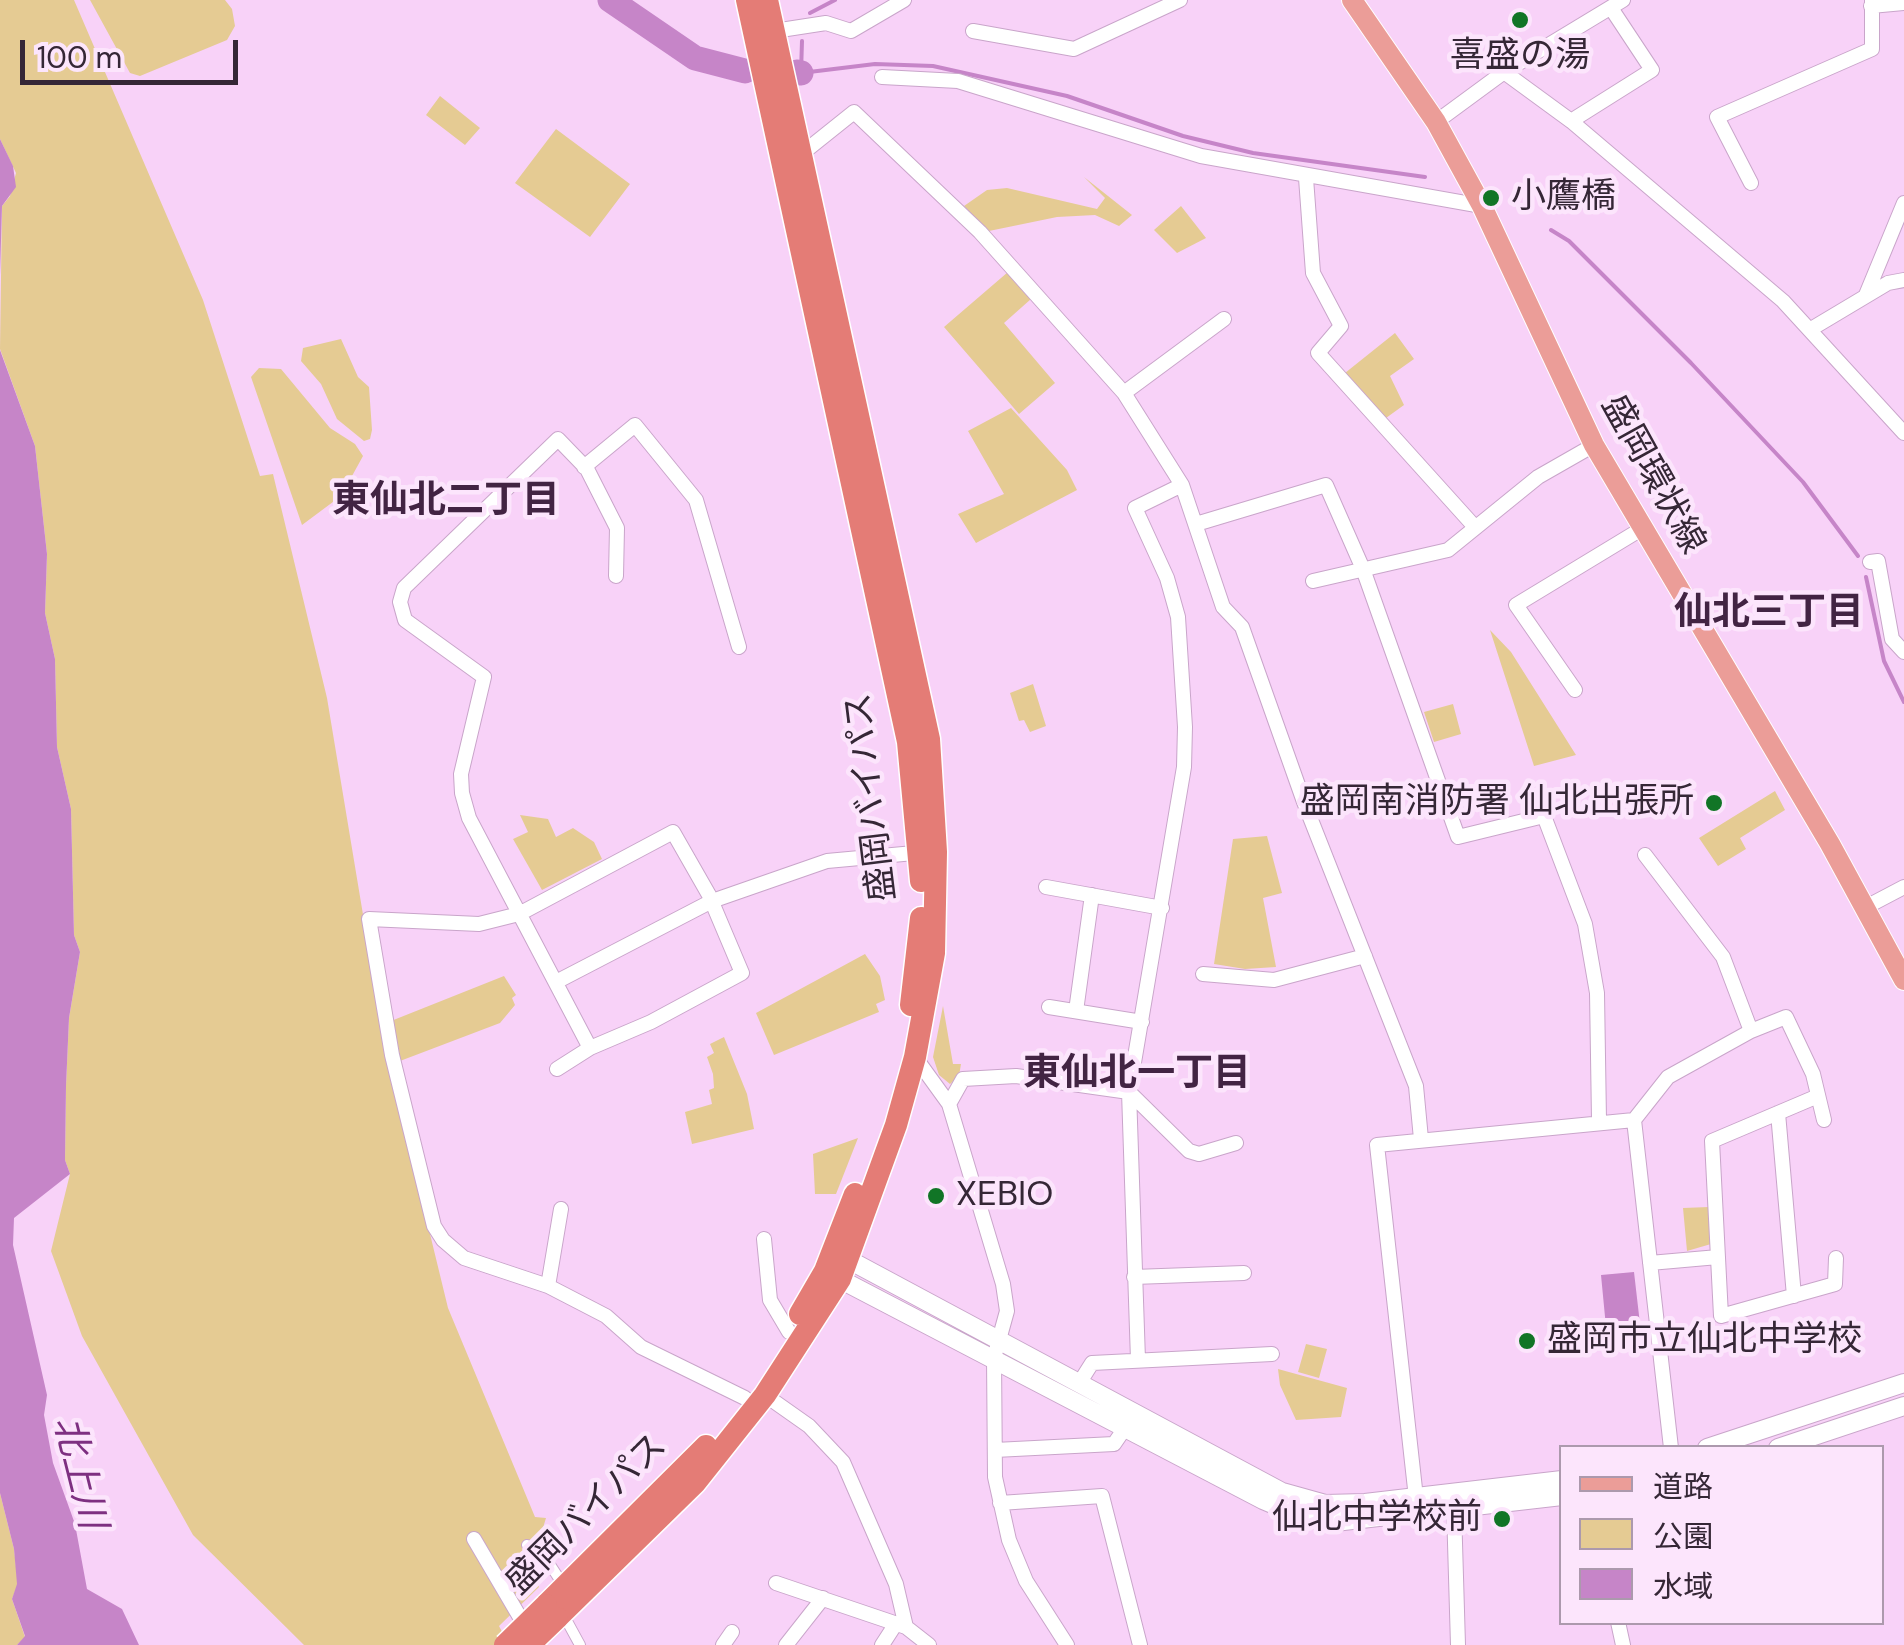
<!DOCTYPE html>
<meta charset="utf-8">
<style>
body{margin:0}
#map{position:relative;width:1904px;height:1645px;overflow:hidden;background:#f8d2f8;font-family:"DM Sans","Noto Sans JP",sans-serif}
canvas{display:block}
.legend{position:absolute;left:1559px;top:1445px;width:325px;height:180px;box-sizing:border-box;background:#fce5fc;border:2px solid #ac99ad;margin:0;padding:12px 18px;list-style:none;font-size:30px;color:#352736}
.legend li{display:flex;align-items:center;gap:20px;height:50px}
.legend b{width:50px;border:2px solid #ac99ad}
.scale{position:absolute;left:20px;top:40px;width:218px;height:45px;box-sizing:border-box;border:5px solid #352736;border-top:0;padding-left:12px;font-size:30px;line-height:35px;white-space:nowrap;color:#352736;-webkit-text-stroke:8px #fce5fc;paint-order:stroke}
</style>
<div id="map">
<canvas width="1904" height="1645"></canvas>
<ul class="legend">
<li><b style="height:12px;background:#eb9d98"></b>道路</li>
<li><b style="height:28px;background:#e5cb93"></b>公園</li>
<li><b style="height:28px;background:#c685c8"></b>水域</li>
</ul>
<div class="scale">100 m</div>
</div>
<script>
const context = document.querySelector('canvas').getContext('2d');
context.lineJoin = 'round';
function fillPath(path, color) { context.fillStyle = color; context.fill(path, 'evenodd'); }
const toPath = rows => new Path2D(rows.map(r => 'M' + r).join(''));
function trace(path, color, width, dash) { context.strokeStyle = color; context.lineWidth = width; context.lineCap = dash ? 'butt' : 'round'; context.setLineDash(dash || []); context.stroke(path); }
function label(font, color, halo, rows, align = 'center') {
  context.font = font + ' "DM Sans","Noto Sans JP",sans-serif'; context.lineWidth = 9; context.setLineDash([]); context.textBaseline = 'middle'; context.strokeStyle = halo; context.fillStyle = color; for (const [text, x, y, turn = 0] of rows) {
    context.save(); context.translate(x, y); context.rotate((+turn || 0) * Math.PI / 180); context.textAlign = isNaN(turn) ? turn : align; if (halo) context.strokeText(text, 0, 0); context.fillText(text, 0, 0); context.restore();
  }
}
fillPath(toPath([
 [0,0,74,0,203,300,260,476,273,474,327,698,386,1053,448,1308,535,1517,546,1518,531,1567,539,1587,499,1626,509,1645,304,1645,193,1535,82,1336,51,1251,70,1174,65,1160,66,1086,69,1018,80,952,74,935,71,809,57,747,55,659,45,613,47,554,35,446,0,349,2,206,10,196,16,173,0,139],
 [90,0,225,0,232,9,235,26,227,40,140,76,130,73],
 [440,96,480,128,465,145,426,115],
 [556,129,630,184,590,237,515,183],
 [1084,177,1132,215,1119,226,1095,215,1057,217,989,231,964,206,987,190,1007,188,1097,209,1105,198],
 [1181,206,1206,238,1177,253,1154,230],
 [1008,272,1031,299,1004,323,1055,383,1019,414,944,327],
 [1395,333,1414,359,1390,376,1404,405,1386,418,1345,373],
 [341,339,358,377,369,387,372,430,370,439,364,441,337,419,321,384,301,361,303,348],
 [259,368,281,369,330,428,355,444,363,456,341,496,302,525,251,377],
 [1011,408,1067,470,1077,490,976,543,958,514,1004,494,968,431],
 [1490,630,1511,652,1576,755,1534,766],
 [1033,684,1046,726,1030,732,1024,720,1019,721,1010,693],
 [1453,704,1461,734,1434,742,1424,712],
 [1775,791,1785,810,1740,838,1746,849,1718,866,1699,838],
 [520,815,548,819,556,837,573,828,594,842,602,859,542,890,513,839,528,832],
 [1267,836,1282,893,1263,898,1276,967,1245,969,1214,964,1233,839],
 [865,954,880,976,885,1000,876,1004,879,1012,774,1055,756,1013],
 [504,976,516,995,512,998,515,1005,500,1023,400,1061,391,1021],
 [943,1006,953,1064,961,1064,959,1076,950,1084,939,1075,933,1057],
 [724,1037,747,1094,754,1129,692,1144,685,1112,712,1104,709,1090,714,1088,713,1074,707,1057,714,1053,710,1044],
 [858,1138,836,1194,815,1194,813,1154],
 [1709,1207,1711,1244,1687,1251,1683,1208],
 [1306,1344,1327,1349,1319,1378,1298,1372],
 [1278,1369,1347,1388,1341,1417,1296,1420,1280,1385],
 [0,1493,14,1549,18,1584,12,1599,25,1637,17,1645,0,1645]
]), '#e5cb93');
fillPath(toPath([
 [0,139,13,166,16,187,2,206,0,275],
 [0,350,35,446,47,554,45,613,55,659,57,747,71,809,74,935,80,952,69,1018,66,1086,65,1160,70,1174,14,1218,13,1245,47,1395,44,1415,53,1463,75,1524,87,1589,122,1609,139,1645,17,1645,25,1636,12,1599,17,1584,14,1549,0,1493],
 [1634,1272,1640,1324,1606,1327,1601,1275]
]), '#c685c8');
trace(toPath([
 [810,13,835,0],
 [802,41,801,73,875,64,933,66,1067,96,1183,136,1253,153,1425,177],
 [1551,230,1569,241,1691,363,1803,482,1858,556],
 [1866,577,1884,661,1904,702]
]), '#c685c8', 4);
trace(toPath([
 [610,0,695,58,745,71],
 [797,72,801,73]
]), '#c685c8', 25);
const pedestrian = toPath([
 [527,1545,545,1557,558,1577],
 [568,1623,580,1645]
]);
const minor = toPath([
 [1871,6,1904,3],
 [774,31,826,23,851,31,904,0],
 [973,31,1074,49,1180,0],
 [1504,72,1571,121,1783,301,1904,433],
 [882,77,958,81,1201,156,1482,206],
 [1571,121,1652,70,1611,8],
 [1436,122,1504,72,1623,0],
 [799,150,809,148,854,112,980,232,1124,393,1182,485,1223,607,1242,627,1304,802,1416,1086,1421,1139],
 [1306,178,1313,273,1341,326,1318,353,1474,526],
 [1751,183,1717,117,1872,49,1872,0],
 [1866,295,1904,203],
 [1811,329,1888,283,1904,280],
 [1124,393,1224,319],
 [584,467,635,425,696,500,739,647],
 [1196,524,1326,485,1363,569,1458,837,1544,816,1585,924,1597,993,1599,1120],
 [1870,562,1878,561,1892,639,1904,652],
 [1313,581,1448,550,1538,477,1594,445],
 [1575,690,1516,605,1643,528],
 [1645,855,1723,957,1751,1031,1668,1077,1634,1120,1671,1448],
 [1046,887,1162,908],
 [1866,907,1904,887],
 [1203,974,1274,980,1365,956],
 [556,982,712,901,827,861,925,852],
 [1049,1007,1142,1022],
 [1076,1011,1092,895],
 [1751,1031,1786,1017,1813,1074,1824,1120],
 [590,1048,469,818,462,793,461,774,484,677,405,620,400,602,404,588,558,439,587,469,617,528,616,576],
 [915,1057,949,1104,1003,1284,1007,1311,994,1358,995,1477,1009,1540,1026,1581,1067,1645],
 [557,1069,590,1048,651,1022,742,973,709,895,673,832,519,914,479,924,369,919,392,1055,434,1226,443,1240,464,1258,548,1286,606,1316,641,1347,745,1398],
 [1818,1096,1712,1141,1721,1316,1835,1284,1836,1258],
 [949,1104,963,1079,1016,1076,1129,1092,1189,1151,1199,1154,1236,1143],
 [1778,1113,1794,1296],
 [764,1239,770,1300,789,1332],
 [1650,1263,1718,1257],
 [1134,1277,1244,1273],
 [548,1286,561,1209],
 [1138,1360,1129,1092,1184,767,1185,727,1178,617,1167,578,1135,508,1182,485],
 [1080,1382,1092,1363,1272,1354],
 [765,1395,809,1426,843,1462,896,1584,906,1627,929,1645],
 [995,1450,1114,1444,1125,1428],
 [1416,1498,1377,1145,1634,1120],
 [1000,1503,1102,1496,1140,1645],
 [1454,1509,1458,1645],
 [474,1539,528,1631],
 [776,1583,906,1627],
 [1618,1622,1623,1645],
 [723,1645,732,1632],
 [786,1645,823,1598],
 [882,1645,895,1625]
]);
const tertiary = toPath([
 [838,1254,1282,1492,1325,1504,1365,1503,1562,1480],
 [828,1273,1263,1500,1308,1519,1335,1522,1562,1496],
 [1707,1448,1904,1383],
 [1778,1448,1904,1406]
]);
const primary = toPath([
 [1352,0,1436,122,1482,206,1594,445,1830,844,1904,980]
]);
const trunk = toPath([
 [747,0,908,742,921,881],
 [911,1005,921,918],
 [800,1314,825,1271,855,1194],
 [546,1605,706,1446],
 [557,1618,695,1483,765,1395,840,1279,896,1125,915,1057,934,953,936,852,929,739,767,0]
]);
trace(pedestrian, '#c9a5ca', 12);
trace(minor, '#c9a5ca', 16);
trace(tertiary, '#c9a5ca', 20);
trace(primary, '#fff', 22);
trace(trunk, '#fff', 25);
trace(pedestrian, '#fff', 10);
trace(minor, '#fff', 14);
trace(tertiary, '#fff', 18);
trace(primary, '#eb9d98', 20);
trace(trunk, '#e47c76', 22);
const trunkBridge = toPath([
 [505,1645,546,1605],
 [529,1645,557,1618]
]);
trace(trunkBridge, '#fff', 25, []);
trace(trunkBridge, '#e47c76', 22);
for (const [x, y, r, color] of [
 [1520,20,10,"#117526"],
 [1491,198,10,"#117526"],
 [1714,803,10,"#117526"],
 [936,1196,10,"#117526"],
 [1527,1341,10,"#117526"],
 [1502,1519,10,"#117526"]
]) { const dot = new Path2D(); dot.arc(x, y, r, 0, 2 * Math.PI); context.fillStyle = color; context.fill(dot); trace(dot, '#fce5fc', 4); }
label('35px', '#352736', '#fce5fc', [
 ["喜盛の湯",1520,57,"center"],
 ["小鷹橋",1511,198],
 ["盛岡南消防署 仙北出張所",1694,803,"right"],
 ["XEBIO",956,1196],
 ["盛岡市立仙北中学校",1547,1341],
 ["仙北中学校前",1482,1519,"right"]
], 'left');
label('35px', '#352736', '#fce5fc', [
 ["盛岡環状線",1652,475,61],
 ["盛岡バイパス",872,797,-97],
 ["盛岡バイパス",587,1515,-45]
]);
label('bold 38px', '#422443', '#fce5fc', [
 ["東仙北二丁目",446,502],
 ["仙北三丁目",1769,614],
 ["東仙北一丁目",1137,1075]
]);
label('italic 38px', '#7e3081', '#fce5fc', [
 ["北上川",78,1473,76]
]);
</script>
